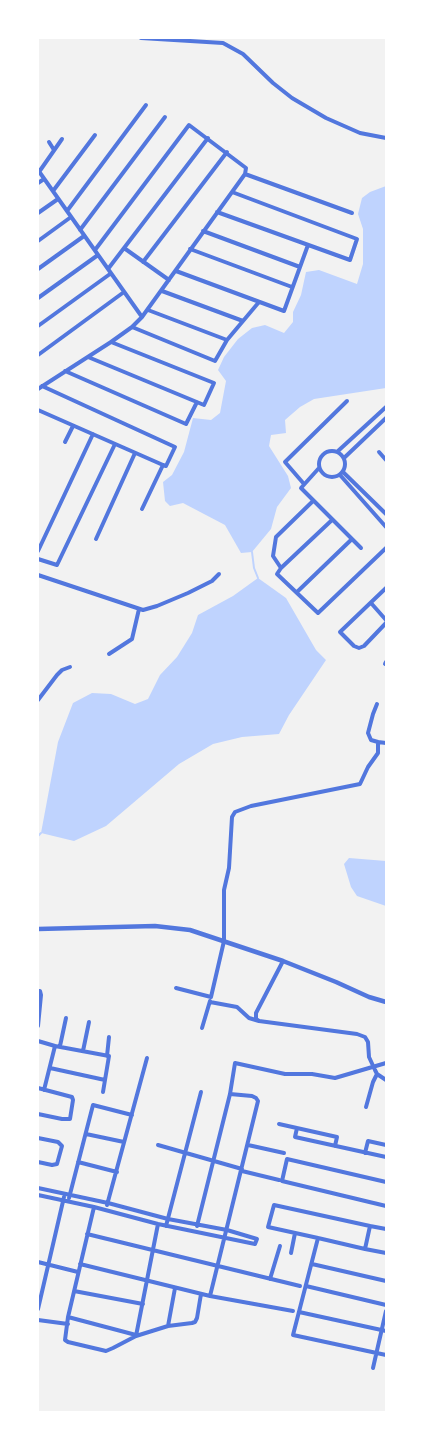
<!DOCTYPE html>
<style>
body{margin:0}
#map{position:relative;width:424px;height:1450px;overflow:hidden;background:#f2f2f2;font-family:Rubik,sans-serif}
canvas{display:block}
.frame{position:absolute;inset:0;border:39px solid #fff;pointer-events:none}
</style>
<div id="map">
<canvas width="424" height="1450"></canvas>
<div class="frame"></div>
</div>
<script>
const context = document.querySelector('canvas').getContext('2d');
context.lineJoin = 'round';
function fillPath(path, color) { context.fillStyle = color; context.fill(path, 'evenodd'); }
const toPath = rows => new Path2D(rows.map(r => 'M' + r).join(''));
function trace(path, color, width, dash) { context.strokeStyle = color; context.lineWidth = width; context.lineCap = dash ? 'butt' : 'round'; context.setLineDash(dash || []); context.stroke(path); }
fillPath(toPath([
 [386,186,386,388,314,399,300,407,285,420,286,433,271,435,269,446,288,476,291,488,277,507,271,529,252,552,241,553,225,525,183,503,170,506,165,501,163,482,172,475,184,452,193,418,211,420,220,413,226,381,218,370,224,357,238,339,252,328,265,325,284,333,293,322,293,312,301,295,306,272,319,270,357,284,363,264,363,229,358,214,362,198,370,192],
 [258,578,286,598,316,650,326,660,289,715,279,734,242,737,213,744,179,764,106,826,74,841,41,833,58,742,73,703,92,693,111,694,135,704,148,699,160,675,177,657,192,633,198,615,233,596],
 [349,858,386,861,386,906,357,896,351,887,344,864]
]), '#bfd3fe');
trace(toPath([
 [252,552,254,568,258,578],
 [38,836,41,833]
]), '#bfd3fe', 2);
trace(toPath([
 [141,38,223,43,243,54,273,83,292,98,326,118,360,133,386,138],
 [49,142,54,150],
 [38,170,142,317],
 [39,172,62,139],
 [245,174,352,213],
 [38,183,44,179],
 [53,191,95,135],
 [67,211,146,105],
 [217,212,350,260,357,239,232,192],
 [38,213,58,199],
 [80,230,165,117],
 [203,231,300,267],
 [38,241,71,217],
 [124,248,169,280],
 [190,249,292,287],
 [143,262,227,152],
 [38,269,84,236],
 [108,269,208,138],
 [176,271,284,311,308,245],
 [162,291,243,321,259,302],
 [38,298,98,255],
 [38,326,110,274],
 [132,327,215,361,227,340,148,310],
 [227,340,243,321],
 [38,355,124,292],
 [88,357,204,405,214,383,111,342],
 [65,371,186,424,197,402],
 [42,386,175,447,166,466,163,465,142,509],
 [38,389,111,342,132,327,142,317,245,174,246,168,189,125,95,250],
 [38,410,163,465],
 [65,442,73,426],
 '319 464a13 13 0 1 1 26 0a13 13 0 1 1-26 0Z',
 [338,451,386,407],
 [379,452,386,460],
 [344,458,386,418],
 [319,468,301,488,361,548],
 [343,472,386,514],
 [340,475,386,527],
 [304,484,285,462,347,401],
 [332,520,281,568,277,574,318,613,386,548],
 [96,539,135,453],
 [38,551,93,434],
 [38,559,57,565,115,444],
 [281,568,273,556,276,537,313,501],
 [38,575,143,610,157,606,188,593,212,581,219,574],
 [386,588,340,632,354,646,359,648,364,646,386,623],
 [297,592,352,539],
 [371,603,386,620],
 [109,654,132,639,139,609],
 [385,664,386,662],
 [38,700,57,675,62,670,70,667],
 [377,704,373,714,368,733,371,740,378,742],
 [283,961,256,1013,256,1019,259,1021,357,1034,365,1037,368,1042,369,1057,375,1070,377,1074,386,1080],
 [176,988,211,997,224,941,224,890,229,868,232,817,235,812,251,806,360,784,368,767,378,753,378,742,386,743],
 [38,991,40,991,41,995,38,1026],
 [210,1002,237,1007,249,1018,259,1021],
 [202,1028,210,1001],
 [38,1041,55,1046,44,1090],
 [55,1046,109,1056,103,1092],
 [60,1046,66,1018],
 [83,1051,89,1022],
 [107,1056,109,1037],
 [50,1068,105,1080],
 [38,1088,72,1097,73,1100,70,1119,62,1119,38,1114],
 [366,1107,373,1082,377,1074],
 [279,1124,337,1137,335,1146],
 [297,1128,295,1137,386,1157],
 [86,1134,124,1142],
 [38,1138,58,1142,62,1146,57,1164,52,1165,38,1162],
 [158,1145,242,1169],
 [248,1145,284,1153],
 [365,1153,368,1141,386,1145],
 [78,1162,117,1172],
 [242,1171,279,1180],
 [386,1182,287,1159,282,1181,386,1206],
 [38,1188,108,1203,168,1219,227,1230,257,1239,255,1244,158,1224,94,1207,38,1195],
 [69,1198,93,1105,132,1115],
 [107,1205,147,1058],
 [94,1207,68,1317,65,1340,68,1342,106,1351,113,1348,136,1336,168,1326,192,1323,195,1322,197,1318,201,1294],
 [166,1226,201,1092],
 [197,1226,230,1094,235,1063,285,1074,312,1074,335,1078,386,1063],
 [370,1226,386,1229],
 [87,1234,300,1286],
 [318,1238,293,1335,386,1355],
 [365,1249,370,1226,274,1205,268,1227,318,1238,365,1249,386,1253],
 [291,1253,295,1233],
 [38,1262,78,1272],
 [80,1264,210,1296,293,1311],
 [312,1264,386,1281],
 [270,1279,280,1246],
 [306,1286,386,1305],
 [74,1291,143,1304],
 [210,1296,258,1101,256,1098,252,1096,230,1094],
 [38,1309,64,1197],
 [299,1312,386,1331],
 [68,1317,136,1335],
 [38,1320,68,1324],
 [168,1326,175,1288],
 [136,1336,158,1224],
 [373,1368,386,1311]
]), '#5277de', 4);
trace(toPath([
 [38,929,155,926,190,930,283,961,336,982,369,997,386,1002]
]), '#5277de', 4.5);
</script>
